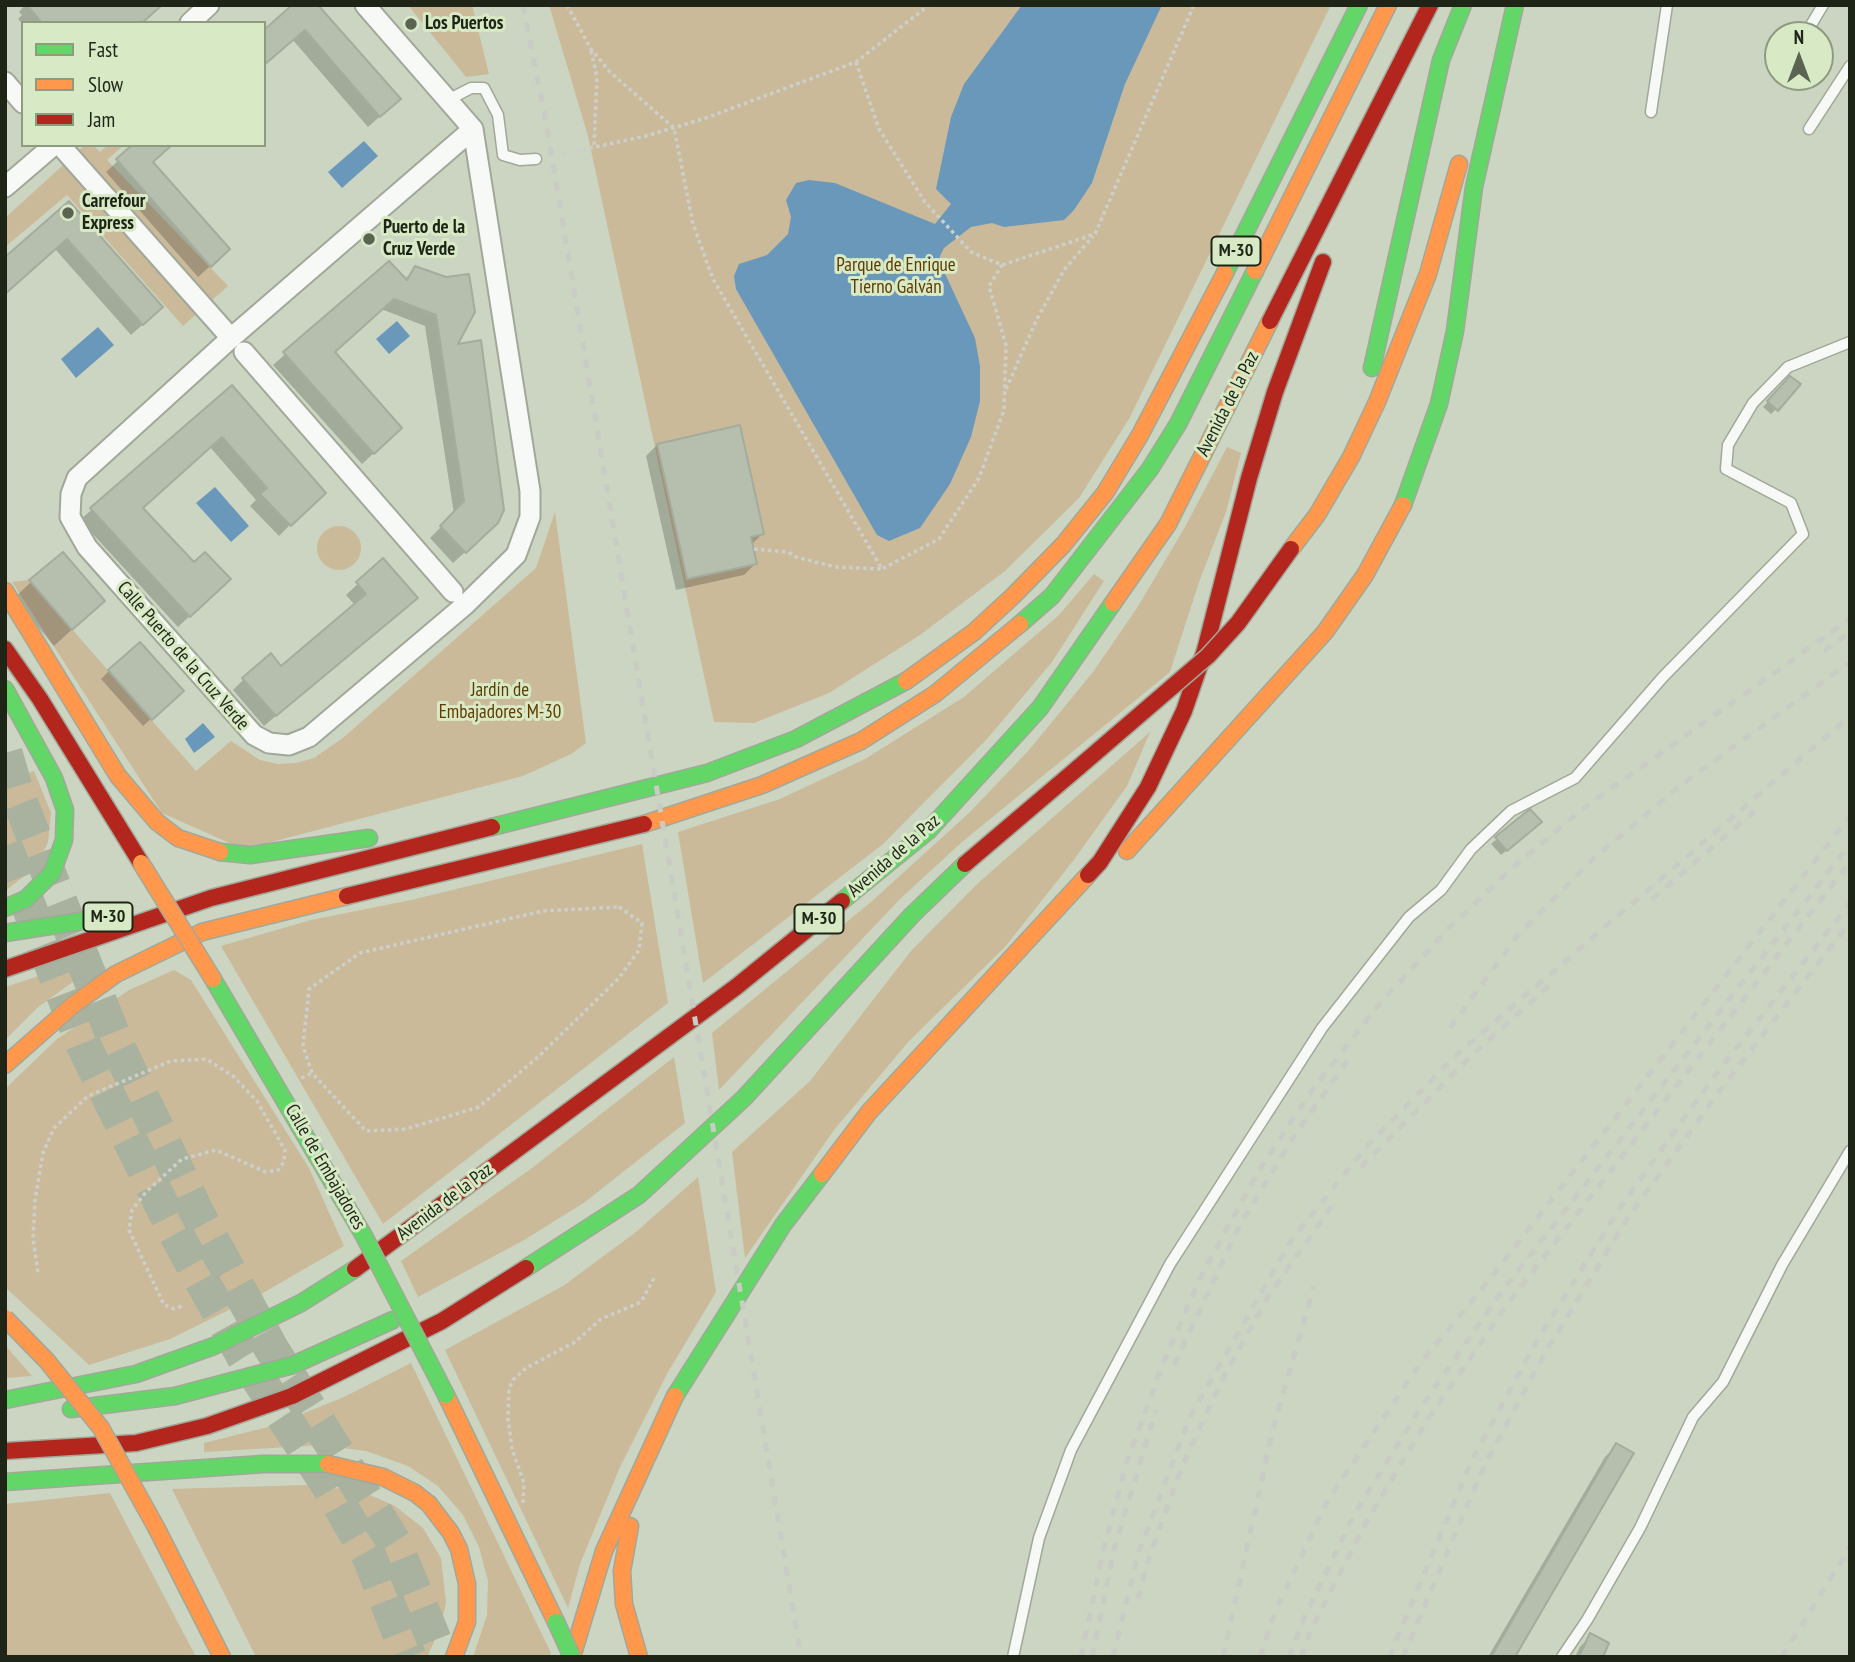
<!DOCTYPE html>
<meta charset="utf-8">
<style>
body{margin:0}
#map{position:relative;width:1855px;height:1662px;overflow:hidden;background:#cbd5c1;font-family:"PT Sans Narrow",sans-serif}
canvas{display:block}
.frame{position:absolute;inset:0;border:7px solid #1e2517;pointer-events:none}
.legend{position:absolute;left:21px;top:21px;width:245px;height:126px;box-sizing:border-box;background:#d8eac5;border:2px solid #8e9b7f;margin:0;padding:9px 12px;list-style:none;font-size:21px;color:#1e2517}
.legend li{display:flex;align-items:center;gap:14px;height:35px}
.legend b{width:35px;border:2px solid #8e9b7f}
.north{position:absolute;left:1764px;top:21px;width:70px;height:70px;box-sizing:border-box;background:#d8eac5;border:2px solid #8e9b7f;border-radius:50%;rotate:0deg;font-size:19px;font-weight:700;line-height:28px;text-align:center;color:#1e2517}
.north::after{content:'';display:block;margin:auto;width:24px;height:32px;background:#5b6352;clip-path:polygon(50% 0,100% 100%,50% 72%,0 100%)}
</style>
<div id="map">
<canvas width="1855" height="1662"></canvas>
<div class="frame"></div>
<ul class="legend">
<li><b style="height:9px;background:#63d668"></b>Fast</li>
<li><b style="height:9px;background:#ff974d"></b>Slow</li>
<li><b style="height:9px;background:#b3261e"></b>Jam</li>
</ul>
<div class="north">N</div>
</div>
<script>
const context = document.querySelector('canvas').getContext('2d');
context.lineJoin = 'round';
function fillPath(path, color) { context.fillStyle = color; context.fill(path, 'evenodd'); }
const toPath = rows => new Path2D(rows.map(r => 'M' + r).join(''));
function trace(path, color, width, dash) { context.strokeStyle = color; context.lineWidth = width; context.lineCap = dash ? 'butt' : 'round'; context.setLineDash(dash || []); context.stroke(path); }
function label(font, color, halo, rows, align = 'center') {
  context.font = font + ' "PT Sans Narrow",sans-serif'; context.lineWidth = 6; context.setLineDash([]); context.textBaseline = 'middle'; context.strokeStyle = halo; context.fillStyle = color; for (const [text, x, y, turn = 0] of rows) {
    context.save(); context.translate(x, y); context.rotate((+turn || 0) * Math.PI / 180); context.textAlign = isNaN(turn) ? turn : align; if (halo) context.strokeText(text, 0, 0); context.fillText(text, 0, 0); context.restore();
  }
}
fillPath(toPath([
 [408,5,472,5,489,74,466,77],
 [549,5,1331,5,1129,419,1079,498,1005,571,920,635,829,693,754,723,714,722,588,136],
 [85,145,93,145,100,152,108,145,124,145,107,160,228,286,183,326,67,195,5,247,5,218],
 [1227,447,1241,453,1226,512,1199,582,1170,672,962,842,900,899,719,1090,712,1033,871,902,969,813,1029,750,1093,672,1137,608,1185,527],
 [555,512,586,743,571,754,523,776,264,844,236,846,162,813,12,582,29,580,196,771,231,741,260,760,278,764,296,763,314,758,344,737,536,568],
 '317 548a22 22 0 1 1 44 0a22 22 0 1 1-44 0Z',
 [1094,574,1104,581,1052,662,987,739,883,844,703,983,678,832,780,799,865,759,964,697,1059,615],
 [1150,732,1127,786,1073,861,1005,947,909,1041,834,1130,745,1258,732,1152,810,1081,911,951,977,884],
 [34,771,51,813,48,842,37,866,5,891,5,780],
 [642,844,668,1003,383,1224,221,946,311,920,411,900],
 [93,958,96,965,37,1008,5,1040,5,987],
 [174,970,191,980,309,1168,344,1246,263,1293,170,1339,89,1365,5,1287,5,1089,57,1039,129,990],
 [674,1057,685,1123,585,1202,526,1239,418,1297,401,1261,532,1168],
 [698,1177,716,1292,668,1372,620,1467,580,1564,568,1608,445,1350,563,1286,636,1232],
 [5,1345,32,1376,5,1378],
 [411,1363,551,1653,549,1657,473,1657,487,1615,488,1581,479,1547,463,1515,438,1486,408,1466,366,1451,322,1445,204,1452,204,1443,272,1426,344,1397],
 [307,1485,361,1491,395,1506,423,1528,441,1558,446,1603,440,1629,427,1657,256,1657,172,1489],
 [110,1493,196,1657,5,1657,5,1504]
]), '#caba9a');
fillPath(toPath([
 [1022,5,1162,5,1125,84,1092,183,1074,210,1064,220,1004,227,992,223,971,227,944,248,940,256,940,263,975,338,980,366,980,401,971,437,950,484,920,528,889,541,877,535,736,289,734,276,739,264,767,255,788,234,791,217,786,200,796,183,809,180,835,183,935,224,951,204,936,189,951,117,964,84],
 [364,141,378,156,342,188,328,172],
 [397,321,410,336,389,354,376,339],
 [98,327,114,345,76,378,61,359],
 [215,487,249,526,231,542,196,503],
 [203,723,215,737,194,753,185,739]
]), '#6a98bb');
fillPath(toPath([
 [25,5,87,5,141,23,23,24,18,19,22,15,19,12],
 [295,5,387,110,368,127,292,39],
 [135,145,152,162,217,260,198,277,106,172],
 [69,204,150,318,131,335,55,249,5,295,5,260],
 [389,263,404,280,416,268,454,346,485,534,453,563,430,538,454,514,425,326,381,309,333,353,389,439,362,464,273,365],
 [1790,378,1776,409,1771,414,1763,407],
 [232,387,323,492,279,536,250,506,256,500,210,447,141,509,217,590,178,627,80,520],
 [657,445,762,534,751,545,755,564,744,575,676,590,646,456],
 [383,560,415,598,264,726,233,690,244,679,281,668,355,605,346,595],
 [31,582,103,601,54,646,14,598],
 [109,671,173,699,143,726,101,679],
 [1530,812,1535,827,1501,855,1491,844],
 [1617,1445,1513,1657,1488,1657,1605,1457],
 [1591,1635,1601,1657,1575,1657,1580,1647]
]), '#0003');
const building = toPath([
 [27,5,162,5,142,23,42,23,27,5],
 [292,5,318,5,401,99,380,117,305,30,264,65,264,30,292,5],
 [132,145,172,145,153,162,230,249,211,267,116,159,132,145],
 [69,201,163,307,143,325,67,239,5,294,5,257,69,201],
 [389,261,407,280,415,266,446,277,469,274,475,312,458,344,481,340,504,510,498,523,466,553,440,526,464,501,436,315,394,299,335,352,402,428,374,454,283,352,389,261],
 [1790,376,1801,384,1778,411,1767,401,1790,376],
 [232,385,326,493,291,526,260,494,267,488,222,437,143,508,194,562,205,552,231,579,190,617,90,508,232,385],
 [740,425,764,534,751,537,757,564,687,579,657,444,740,425],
 [63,552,105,601,72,630,29,580,63,552],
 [383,558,418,598,276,716,242,678,271,653,281,666,366,594,356,582,383,558],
 [140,642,184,691,152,720,108,670,140,642],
 [1530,809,1542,822,1507,851,1495,837,1530,809],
 [1616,1443,1634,1453,1515,1657,1491,1657,1616,1443],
 [1590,1633,1609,1643,1603,1657,1579,1657,1590,1633]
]);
fillPath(building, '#b6beae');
trace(building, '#a4ac9d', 2);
trace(toPath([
 [5,753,17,794,116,1043,196,1211,271,1348,395,1544,441,1657],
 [5,846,83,1044,174,1230,244,1357,327,1483,369,1556,409,1657]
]), '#a8b29f', 35, [35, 18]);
const lane = toPath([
 [1805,35,1823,5],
 [448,100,471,88,484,88,498,115,503,155,520,160,536,159],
 [1651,112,1667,5],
 [1809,129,1850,66],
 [1013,1657,1039,1538,1071,1450,1170,1264,1322,1028,1409,917,1441,890,1471,849,1511,811,1575,778,1663,677,1803,534,1791,503,1726,469,1728,445,1753,403,1788,367,1850,342],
 [1562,1657,1587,1620,1640,1528,1693,1417,1723,1382,1782,1265,1850,1151]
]);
const street = toPath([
 [365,5,473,129,530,491,530,517,516,555,465,605,309,737,289,745,269,743,254,735,87,547,70,517,71,494,77,478,231,338,473,129],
 [190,23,209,5],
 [5,82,23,103],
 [60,145,231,338],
 [5,187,54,145],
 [244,352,453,592]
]);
const fast = toPath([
 [1225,273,1359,5],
 [1372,368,1441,60,1463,5],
 [1403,505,1439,404,1455,331,1474,187,1515,5],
 [1020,624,1052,596,1150,469,1178,424,1255,271],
 [5,689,54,778,65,810,64,840,52,873,26,899,5,908],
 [492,827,707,773,796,739,906,681],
 [220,852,250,855,369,838],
 [842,901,928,831,1040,708,1113,603],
 [5,933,101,918],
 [213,979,364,1236],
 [526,1268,639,1195,744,1098,912,915,965,864],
 [675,1396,783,1225,822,1174],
 [5,1400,136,1374,214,1346,301,1303,355,1269],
 [71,1409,175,1396,293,1365,393,1320],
 [5,1482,263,1464,328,1464]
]);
const slow = toPath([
 [1255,271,1388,5],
 [1291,549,1317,515,1351,457,1377,402,1428,274,1459,164],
 [5,591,118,776,157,822,178,838,220,852],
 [1113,603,1168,524,1270,321],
 [906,681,974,632,1013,596,1063,545,1105,493,1140,435,1225,273],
 [644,824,762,785,861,741,935,694,1020,624],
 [1127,851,1325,632,1365,575,1403,505],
 [5,1065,73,1005,116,974,202,932,347,896],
 [822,1174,869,1112,1088,875],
 [446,1395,556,1622],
 [328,1464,383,1477,415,1493,429,1504,451,1533,459,1549,467,1584,467,1622,454,1657],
 [630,1526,622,1571,624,1604,639,1657],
 [157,1529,222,1657],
 [572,1657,604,1551,675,1396]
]);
const jam = toPath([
 [1270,321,1430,5],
 [5,649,40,699,141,863],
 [965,864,1079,767],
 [1088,875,1100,862,1148,787,1184,711,1205,650,1249,478,1275,392,1323,262],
 [347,896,644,824],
 [5,969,211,898,492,827],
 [355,1269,736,987,842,901],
 [5,1451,136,1443,207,1426,292,1396,442,1321,526,1268]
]);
trace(lane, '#a1a899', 13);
trace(street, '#a1a899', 23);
trace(fast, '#a1a899', 19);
trace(slow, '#a1a899', 19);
trace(jam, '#a1a899', 19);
trace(toPath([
 [567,5,591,49,610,72,674,128,693,224,713,279,882,569,939,539,979,478,1004,410,1006,345,989,286,1002,265],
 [591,51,597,77,594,147],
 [856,62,879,129,925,202,971,252,1002,265,1095,234,1194,5],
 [562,154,646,136,703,119,856,62,929,5],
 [1006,389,1036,321,1064,270,1093,236],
 [754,549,788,552,796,557,835,567,881,569],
 [619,907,642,923,639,950,619,978,538,1057,479,1107,406,1129,366,1131,312,1073,303,1046,309,989,360,953,543,911,619,907],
 [295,1081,312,1073],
 [38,1272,33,1238,35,1200,43,1153,54,1128,88,1096,171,1061,206,1059,233,1076,257,1101,285,1150,284,1162,278,1170,266,1172,216,1150,182,1159,146,1192,132,1210,129,1230,164,1305,174,1309,184,1305],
 [523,1503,524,1483,512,1449,508,1418,509,1388,513,1380,526,1368,575,1342,601,1319,641,1302,654,1278]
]), '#cdd0ca', 3.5, [3.5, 3.5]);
trace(lane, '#f7f9f6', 10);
trace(street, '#f7f9f6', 19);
trace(fast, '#63d668', 16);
trace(slow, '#ff974d', 16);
trace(jam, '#b3261e', 16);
trace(toPath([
 [523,5,547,128,801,1657],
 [1824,651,1850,632],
 [1652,899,1756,810],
 [1450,1028,1518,935,1592,860,1677,788,1850,662],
 [1361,1167,1471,1056,1555,980],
 [1174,1365,1240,1225,1296,1133,1351,1056],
 [1138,1599,1148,1561,1181,1469,1222,1380,1269,1295,1334,1203],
 [1081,1657,1104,1547,1127,1461,1162,1366,1201,1276,1258,1172,1310,1093,1376,1008,1447,930,1511,869,1581,810,1850,619],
 [1092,1657,1114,1550,1156,1410],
 [1113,1657,1138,1554,1190,1417,1292,1239,1368,1145,1454,1057,1850,716],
 [1223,1657,1273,1429,1314,1286],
 [1260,1657,1275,1612,1328,1500,1422,1361,1486,1284,1850,816],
 [1289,1657,1303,1620,1354,1515,1419,1410,1503,1290,1850,844],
 [1301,1657,1311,1630,1364,1526,1428,1419,1509,1302,1850,862],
 [1389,1657,1472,1460,1535,1344,1619,1209,1713,1078,1850,903],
 [1403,1657,1485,1464,1545,1353,1627,1219,1724,1085,1850,922],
 [1782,1657,1850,1547]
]), '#c8ccc5', 5, [9, 9]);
const fastBridge = toPath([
 [364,1236,446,1395],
 [556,1622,572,1657]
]);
const slowBridge = toPath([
 [141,863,213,979],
 [5,1318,47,1361,101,1428,157,1529]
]);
const jamBridge = toPath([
 [1079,767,1208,656,1238,623,1291,549]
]);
trace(fastBridge, '#a1a899', 19, []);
trace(slowBridge, '#a1a899', 19, []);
trace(jamBridge, '#a1a899', 19, []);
trace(fastBridge, '#63d668', 16);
trace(slowBridge, '#ff974d', 16);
trace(jamBridge, '#b3261e', 16);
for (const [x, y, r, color] of [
 [411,24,7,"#5b6352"],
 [68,213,7,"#5b6352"],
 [369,239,7,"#5b6352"]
]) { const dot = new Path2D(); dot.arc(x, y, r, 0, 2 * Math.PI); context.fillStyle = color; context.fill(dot); trace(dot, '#d8eac5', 2.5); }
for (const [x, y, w] of [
 [1236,251,49],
 [108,917,49],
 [819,919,49]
]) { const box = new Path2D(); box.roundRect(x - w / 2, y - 14.5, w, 29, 5); context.fillStyle = '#d8eac5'; context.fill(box); trace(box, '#1e2517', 2); }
label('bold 18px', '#1e2517', null, [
 ["M-30",1236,251],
 ["M-30",108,917],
 ["M-30",819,919]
]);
label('bold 19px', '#1e2517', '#d8eac5', [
 ["Los Puertos",425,24],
 ["Carrefour",82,202],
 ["Express",82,224],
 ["Puerto de la",383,228],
 ["Cruz Verde",383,250]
], 'left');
label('19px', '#603a01', '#d8eac5', [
 ["Parque de Enrique",896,266],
 ["Tierno Galván",896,288],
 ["Jardín de",500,691],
 ["Embajadores M-30",500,713]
]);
label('19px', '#1e2517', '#d8eac5', [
 ["Avenida de la Paz",1228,404,-63],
 ["Calle Puerto de la Cruz Verde",183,656,49],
 ["Avenida de la Paz",894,856,-41],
 ["Calle de Embajadores",325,1167,60],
 ["Avenida de la Paz",445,1202,-37]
]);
</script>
